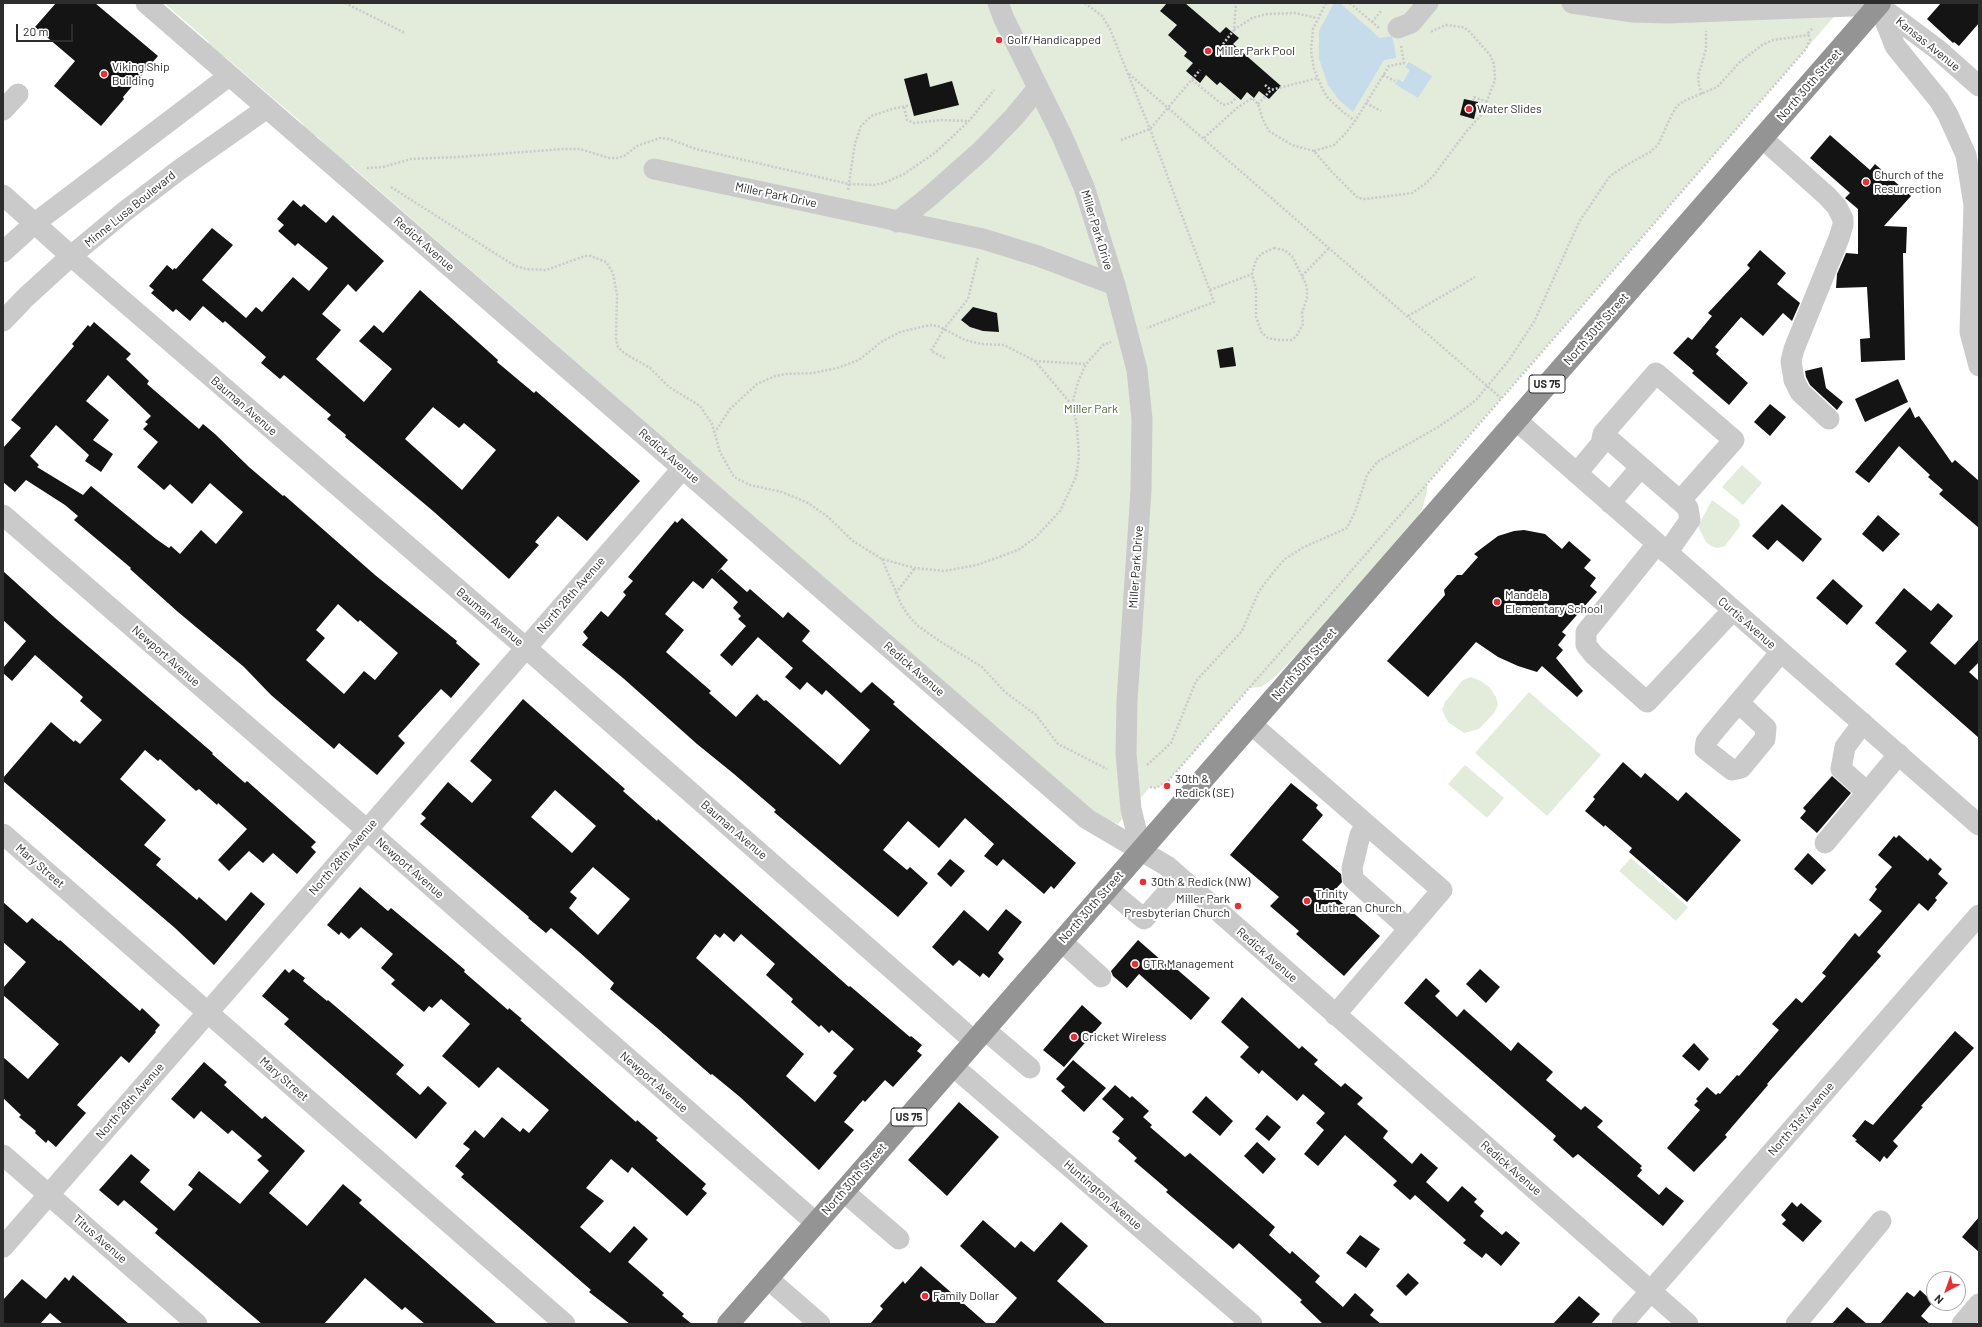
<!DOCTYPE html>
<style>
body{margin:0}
#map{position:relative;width:1982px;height:1327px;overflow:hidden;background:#fff;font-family:Barlow,sans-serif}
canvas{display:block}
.frame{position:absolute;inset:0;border:4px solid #2d2d2d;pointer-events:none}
.north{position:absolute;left:1926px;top:1271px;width:40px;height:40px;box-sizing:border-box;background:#fff;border:1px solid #ababab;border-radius:50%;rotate:221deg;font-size:11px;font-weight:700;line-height:16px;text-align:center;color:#2d2d2d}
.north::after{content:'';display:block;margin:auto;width:14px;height:18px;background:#e33138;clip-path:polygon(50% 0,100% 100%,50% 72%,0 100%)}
.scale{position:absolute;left:16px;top:24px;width:57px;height:18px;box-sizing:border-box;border:2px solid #2d2d2d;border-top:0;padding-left:5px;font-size:12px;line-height:14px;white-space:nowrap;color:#2d2d2d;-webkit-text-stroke:3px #fff;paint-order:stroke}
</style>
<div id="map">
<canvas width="1982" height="1327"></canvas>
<div class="frame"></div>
<div class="north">N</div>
<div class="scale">20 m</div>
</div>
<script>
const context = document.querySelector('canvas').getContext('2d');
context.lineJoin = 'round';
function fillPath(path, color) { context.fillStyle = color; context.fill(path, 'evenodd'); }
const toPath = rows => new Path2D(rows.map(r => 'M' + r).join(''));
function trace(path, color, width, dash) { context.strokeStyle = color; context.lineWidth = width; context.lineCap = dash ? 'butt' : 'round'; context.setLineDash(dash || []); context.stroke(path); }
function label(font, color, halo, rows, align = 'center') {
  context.font = font + ' Barlow,sans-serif'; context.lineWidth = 4; context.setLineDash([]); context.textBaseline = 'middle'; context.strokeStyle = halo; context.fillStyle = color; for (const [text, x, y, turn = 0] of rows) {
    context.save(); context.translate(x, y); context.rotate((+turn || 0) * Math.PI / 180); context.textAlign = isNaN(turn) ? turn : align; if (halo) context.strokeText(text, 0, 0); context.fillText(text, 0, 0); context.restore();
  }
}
fillPath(toPath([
 [164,3,1846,3,1427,483,1427,492,1422,509,1414,525,1323,627,1274,678,1261,687,1249,688,1169,780,1156,788,1150,787,1118,824,1095,814,729,495,723,499,696,474,698,468,674,446,662,443,628,407,351,166,344,164,318,137,308,133,302,123,225,57,219,55,210,47,208,41],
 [1742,465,1762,483,1743,505,1722,487],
 [1712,500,1739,520,1740,526,1725,546,1717,548,1711,546,1706,542,1698,526],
 [1471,677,1481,681,1490,688,1496,697,1498,705,1494,713,1479,729,1464,733,1448,722,1442,710,1445,702,1463,680],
 [1529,692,1601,755,1547,816,1475,753],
 [1465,765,1504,798,1487,818,1448,784],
 [1631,858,1688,907,1676,921,1619,871]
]), '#e3ebdb');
fillPath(toPath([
 [1334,3,1340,3,1380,38,1392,36,1395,49,1396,58,1384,60,1353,112,1339,100,1328,85,1319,59,1319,31],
 [1409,62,1432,76,1418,98,1395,84,1398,79,1403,82,1410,70,1405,67]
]), '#c7dceb');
fillPath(toPath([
 [56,3,95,3,158,56,123,97,124,99,101,126,54,86,75,61,35,27],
 [1167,3,1185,3,1220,33,1226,27,1239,38,1233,44,1281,86,1269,99,1259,91,1254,98,1247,92,1241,100,1220,82,1217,85,1206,75,1200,83,1186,71,1193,63,1184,56,1187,52,1168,35,1177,25,1160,11],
 [1941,3,1979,3,1979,23,1959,46,1954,42,1953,43,1927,19],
 [927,73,930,87,952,81,959,105,914,116,904,79],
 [1464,99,1478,102,1474,119,1460,115],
 [1830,135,1870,170,1875,164,1911,196,1884,226,1907,227,1906,253,1903,253,1905,360,1861,362,1860,339,1870,338,1867,287,1836,288,1837,274,1846,253,1858,254,1858,209,1845,198,1850,193,1810,158],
 [293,200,301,207,304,204,326,223,333,215,384,261,356,292,348,284,322,314,341,330,316,359,364,402,392,369,359,341,374,325,383,333,420,290,498,360,497,362,534,393,536,391,640,481,587,541,558,516,535,542,539,545,509,579,433,511,345,437,346,435,327,419,331,415,284,375,280,379,261,363,266,357,225,321,223,323,203,306,190,321,176,309,173,312,151,293,154,290,149,286,167,265,173,270,174,268,176,269,212,228,233,245,202,280,246,318,256,307,262,312,293,277,309,291,328,268,298,243,295,246,278,231,284,225,277,219],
 [433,407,459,428,464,423,496,450,462,490,405,439],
 [1760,250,1786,273,1777,284,1800,303,1792,321,1783,313,1763,336,1741,317,1715,347,1719,350,1716,354,1748,383,1729,405,1692,373,1694,371,1673,353,1688,337,1692,340,1712,316,1708,313,1750,268,1747,265],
 [973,307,997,313,999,332,983,331,970,327,961,320],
 [94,322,131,354,126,359,149,381,147,384,199,429,203,424,215,434,249,467,283,496,284,495,375,575,457,641,456,643,480,664,451,698,441,689,417,715,398,736,405,743,377,775,339,743,334,749,271,695,244,667,178,612,130,569,131,568,74,520,78,516,65,505,26,480,15,492,3,482,3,448,21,428,11,420,74,346,72,344,88,325,90,327],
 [108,375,151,416,145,422,148,424,143,429,158,442,137,467,164,490,170,484,192,504,210,483,243,512,216,544,201,530,180,554,171,546,169,548,156,539,91,486,83,495,37,467,39,465,30,456,56,425,89,455,85,461,101,472,113,454,93,440,109,420,86,401],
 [338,604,358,622,360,620,398,653,375,680,364,671,344,694,306,660,325,638,316,630],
 [1233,347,1236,366,1220,368,1217,350],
 [1822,367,1826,388,1843,402,1837,410,1810,385,1806,377,1805,371],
 [1898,379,1908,402,1865,422,1855,399],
 [1770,404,1786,417,1770,436,1754,422],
 [1910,407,1915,418,1919,416,1952,463,1955,460,1979,481,1979,528,1939,494,1943,490,1928,477,1930,475,1899,446,1869,483,1855,472],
 [1782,504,1822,539,1803,562,1777,540,1768,550,1752,536],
 [1878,515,1900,534,1883,552,1862,534],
 [682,518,728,560,716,574,721,569,747,592,750,589,783,618,788,612,810,631,802,641,861,693,872,682,895,702,893,704,918,726,1076,863,1054,889,1051,886,1044,894,1003,859,997,866,984,856,994,844,965,818,939,848,908,821,883,850,907,870,910,867,928,883,898,917,774,812,776,810,734,774,697,744,623,678,582,645,588,638,583,632,601,611,608,617,626,595,623,592,633,581,628,577,675,521,677,523],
 [712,578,738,602,733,608,741,616,738,619,746,626,720,655,732,666,758,637,793,668,785,677,800,690,807,682,822,695,826,690,870,730,840,765,766,700,764,701,757,694,736,717,709,693,711,691,666,652,684,630,665,614,693,581,703,589],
 [1524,530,1545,534,1562,549,1569,541,1591,560,1584,568,1596,578,1590,586,1597,592,1562,632,1566,635,1558,645,1563,650,1556,658,1583,691,1577,697,1542,666,1537,672,1518,666,1498,657,1476,642,1428,697,1387,661,1445,595,1444,590,1457,575,1462,575,1478,557,1474,554,1498,536,1514,531],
 [3,571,55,618,213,753,212,754,245,783,247,781,316,842,311,847,316,852,297,874,273,853,263,863,249,851,229,871,218,860,247,829,218,803,217,805,199,789,196,791,160,759,158,761,145,750,120,779,166,820,144,845,161,859,156,865,197,900,199,897,226,921,251,892,265,904,214,965,175,928,3,781,3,778,51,722,74,742,75,740,80,744,102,720,80,701,83,697,35,655,12,681,3,673,3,668,26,641,3,620],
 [1833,579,1863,606,1847,625,1816,598],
 [1904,588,1931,611,1938,603,1953,616,1930,643,1955,665,1979,639,1979,662,1969,672,1979,681,1979,738,1895,664,1907,651,1875,623],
 [523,699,625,789,623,791,657,821,658,819,849,987,850,986,910,1037,911,1036,922,1045,917,1051,922,1055,893,1087,885,1080,865,1102,863,1100,844,1122,854,1130,819,1170,740,1097,712,1074,711,1075,657,1028,610,989,614,983,578,951,551,928,546,933,528,918,529,917,420,824,426,818,421,814,448,782,472,803,492,780,470,761],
 [555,790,596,826,572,853,531,817],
 [593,867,630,899,598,935,569,908,577,898,570,892],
 [724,933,734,942,741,934,775,964,766,975,793,999,791,1002,819,1027,821,1025,829,1033,832,1030,854,1049,833,1073,837,1076,815,1102,786,1076,804,1054,696,958,715,934,720,938],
 [1623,762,1641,778,1645,773,1678,801,1686,792,1741,840,1687,902,1629,852,1632,848,1605,825,1604,827,1585,811,1595,799,1593,797],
 [1832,776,1851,793,1817,833,1800,818,1806,811,1803,808],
 [1291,783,1318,805,1316,808,1323,815,1302,840,1341,874,1342,882,1333,892,1335,894,1334,896,1380,936,1344,976,1296,934,1299,931,1270,906,1279,897,1230,855],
 [1899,835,1928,861,1930,858,1942,869,1938,874,1948,883,1935,898,1937,900,1928,911,1919,903,1877,952,1881,956,1767,1084,1768,1085,1725,1135,1727,1137,1694,1172,1667,1148,1700,1110,1694,1105,1698,1101,1696,1099,1707,1087,1716,1095,1718,1093,1720,1094,1737,1075,1739,1076,1779,1030,1772,1024,1796,998,1802,1003,1826,976,1822,973,1855,933,1859,937,1882,911,1869,900,1877,889,1875,887,1892,867,1878,855,1894,836,1896,838],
 [1808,853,1826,870,1812,885,1794,869],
 [950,859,965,871,951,887,937,874],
 [360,887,388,911,391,908,445,953,465,970,464,972,508,1010,509,1008,522,1019,520,1020,636,1122,637,1120,658,1138,656,1140,706,1184,702,1189,707,1193,687,1216,632,1167,628,1173,611,1159,586,1188,604,1201,580,1227,610,1253,634,1226,648,1239,628,1262,664,1293,662,1295,684,1314,682,1316,692,1324,630,1324,589,1292,591,1290,461,1177,464,1174,455,1166,470,1149,463,1144,475,1130,484,1138,502,1117,520,1132,523,1128,529,1133,549,1110,498,1067,479,1088,442,1056,470,1024,441,999,432,1008,429,1006,424,1012,391,984,395,980,381,968,393,954,361,927,349,939,341,932,339,935,327,925],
 [3,902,27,923,32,918,59,941,60,940,140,1011,142,1008,160,1025,155,1031,156,1032,129,1063,121,1056,77,1105,86,1113,56,1147,48,1140,46,1143,35,1133,36,1131,19,1117,21,1115,3,1098,3,1057,28,1079,59,1044,3,995,3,988,26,962,3,942],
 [1006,909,1022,922,998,953,1004,959,989,978,983,973,980,977,959,960,953,966,932,947,964,910,988,931],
 [1138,940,1170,968,1172,965,1210,998,1191,1020,1139,974,1127,988,1113,976,1111,971],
 [285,969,289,973,293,969,305,978,303,981,327,1001,328,1000,404,1065,396,1074,420,1095,428,1086,447,1103,416,1139,284,1024,289,1019,262,996],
 [1480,969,1500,987,1486,1003,1466,984],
 [1426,978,1440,991,1435,996,1457,1017,1464,1009,1511,1051,1518,1042,1553,1072,1546,1080,1581,1110,1585,1106,1603,1121,1597,1127,1642,1166,1640,1168,1642,1170,1637,1176,1659,1195,1666,1187,1684,1201,1663,1226,1578,1154,1573,1158,1553,1140,1556,1136,1404,1003],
 [1242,997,1299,1049,1302,1046,1318,1060,1314,1064,1341,1087,1345,1083,1363,1098,1357,1104,1388,1131,1383,1138,1412,1164,1421,1153,1438,1168,1426,1182,1448,1202,1462,1186,1477,1199,1474,1202,1484,1211,1480,1216,1502,1235,1506,1231,1520,1243,1501,1266,1486,1253,1482,1258,1463,1243,1466,1240,1415,1195,1410,1200,1393,1185,1397,1181,1345,1135,1318,1166,1304,1154,1324,1130,1316,1123,1325,1113,1303,1094,1297,1101,1262,1070,1259,1074,1240,1057,1249,1047,1221,1022],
 [1082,1005,1102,1023,1064,1067,1043,1050],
 [1955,1031,1974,1048,1921,1106,1923,1107,1893,1141,1898,1146,1887,1159,1884,1156,1880,1162,1855,1141,1857,1140,1852,1136,1865,1120,1873,1125],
 [1694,1043,1709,1059,1699,1071,1682,1056],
 [1073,1060,1106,1088,1084,1112,1061,1091,1065,1087,1056,1079],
 [204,1062,227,1082,224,1085,262,1119,265,1116,305,1151,269,1193,307,1226,343,1184,362,1200,359,1203,497,1324,425,1324,405,1307,402,1310,365,1278,324,1324,262,1324,155,1233,158,1229,124,1200,118,1206,99,1190,131,1154,150,1170,140,1182,174,1211,193,1189,188,1185,199,1171,240,1204,269,1171,257,1160,262,1156,232,1130,228,1134,201,1111,194,1119,171,1099],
 [1115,1085,1130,1098,1132,1096,1149,1111,1143,1117,1152,1125,1150,1127,1185,1157,1190,1153,1275,1227,1269,1235,1290,1254,1292,1251,1320,1276,1315,1282,1343,1307,1355,1293,1374,1310,1370,1315,1381,1324,1323,1324,1300,1302,1302,1300,1239,1243,1233,1249,1166,1192,1168,1190,1134,1161,1137,1158,1118,1141,1120,1138,1112,1132,1124,1119,1102,1099],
 [1206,1096,1233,1121,1220,1136,1192,1112],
 [959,1102,999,1137,947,1196,908,1160],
 [1267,1115,1281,1127,1269,1141,1255,1129],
 [1257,1142,1276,1159,1263,1174,1244,1156],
 [1792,1202,1797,1207,1801,1203,1822,1221,1803,1242,1782,1224,1786,1220,1781,1215],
 [1979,1217,1979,1252,1962,1237],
 [983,1220,1015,1248,1021,1241,1034,1252,1061,1222,1088,1246,1057,1281,1106,1324,994,1324,1017,1298,960,1246],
 [1360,1235,1380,1249,1366,1268,1346,1253],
 [921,1266,987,1324,870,1324,883,1309,880,1306,903,1281,905,1284],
 [1408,1273,1419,1283,1406,1296,1396,1286],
 [73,1275,129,1324,63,1324,50,1313,40,1324,3,1324,3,1300,22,1279,46,1299,65,1277,69,1281],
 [1920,1290,1933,1302,1921,1316,1930,1324,1880,1324,1907,1292,1914,1297],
 [1579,1296,1600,1314,1591,1324,1553,1324],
 [1847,1307,1867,1324,1832,1324]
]), '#141414');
trace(toPath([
 [345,3,405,33],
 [1085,3,1102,16,1110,29,1150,129,1214,302,1147,328],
 [1326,3,1313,29,1311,51,1314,69,1322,88,1327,97,1342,111,1355,121],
 [1350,3,1379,28],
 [1372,22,1381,11],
 [1234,30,1252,18,1267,14,1295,13,1317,18],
 [1223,44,1234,30,1236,3],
 [1401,46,1404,63],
 [1129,74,1501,398],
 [1383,75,1395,81],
 [1192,80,1223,105,1231,103,1237,97],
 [1265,85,1271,90],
 [1702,94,1699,85,1698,76,1706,49,1706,31],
 [1473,101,1474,97,1488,102],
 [1366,103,1381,111],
 [1258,104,1271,90,1318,78],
 [904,107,907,120,914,123,941,120,968,121],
 [1204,138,1237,108,1252,98,1258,104,1263,120,1269,131,1292,145,1314,151,1332,172,1358,198,1365,199,1412,193,1425,184,1434,175,1466,132,1482,114,1495,80,1494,64,1490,55,1468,30,1462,27,1446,25,1430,32],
 [1121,140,1150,129,1200,70],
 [1314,151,1334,145,1345,134,1355,121,1389,66,1404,63,1406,65],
 [367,168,383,167,411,159,458,157,563,149,580,149,609,158,617,158,624,156,637,146,660,138,669,139,696,149,849,184,874,185,884,183,904,174,936,152,969,121,994,90],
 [391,187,515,266,526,269,546,270,585,256,591,256,606,262,613,273,617,295,616,340,618,347,624,353,650,368,669,387,700,406,712,424,720,452,734,477,750,485,782,492,808,503,828,517,853,541,882,559,915,568,944,571,977,565,1018,550,1035,538,1060,511,1076,477,1079,457,1077,426,1072,405,1035,361,1004,345,981,344,965,340,938,326,930,325,900,332,881,342,859,360,837,368,813,373,786,374,775,376,757,384,730,409,715,432],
 [848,190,855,143,861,126,871,116,892,109,911,105],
 [1274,248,1284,250,1292,256,1306,284,1307,291,1307,298,1302,313,1303,324,1296,337,1291,340,1278,340,1268,338,1262,333,1256,317,1256,289,1252,274,1256,260,1261,254,1274,248],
 [1302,276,1329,248],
 [1210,290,1252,274],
 [1408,316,1475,277],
 [945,358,931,351,944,329,968,299,978,257],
 [1035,361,1086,364,1103,345,1111,342],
 [1072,405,1078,382,1086,364],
 [882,559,901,604,908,615,918,626,941,642,982,667,1005,692,1036,715,1058,744,1107,769],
 [896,593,915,568],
 [1147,765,1171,743,1196,681,1242,631,1259,591,1276,569,1285,559,1302,548,1347,528,1355,512,1367,475,1377,462,1438,427,1463,410,1476,400,1509,360,1534,322,1579,222,1610,176,1625,166,1650,152,1658,145,1672,114,1677,106,1684,101,1717,87,1740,62,1762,45,1773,40,1809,35],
 [1150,787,1156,788,1169,780,1806,49,1810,40,1808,33,1813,28]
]), '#cacaca', 2.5, [2, 2]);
trace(toPath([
 [146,3,1087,819,1167,866,1688,1324],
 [998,3,1004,19,1062,136,1084,187,1115,285,1137,370,1142,419,1141,490,1127,701,1126,754,1131,809,1141,850],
 [1572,3,1633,12,1668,13,1878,5],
 [1878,3,1895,46,1939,100,1948,115,1966,155,1974,205,1970,332,1979,366],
 [1878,5,1937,49,1979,86],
 [1398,28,1411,23,1428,3],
 [3,110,18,94],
 [1762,138,1827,196,1837,207,1843,219,1843,225,1839,238,1794,349,1791,361,1794,380,1800,392,1829,419],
 [654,169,983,239,1038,256,1115,285],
 [3,195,71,256,525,647,974,1041],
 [897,222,929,197,982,150,1014,117,1038,88],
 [3,252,35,223,229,76],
 [3,321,25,298,71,256,124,212,179,170,267,108],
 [1516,420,1979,825],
 [1603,434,1656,373,1734,440,1680,501],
 [1577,473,1601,444,1603,434,1688,508,1690,520,1667,553],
 [1610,503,1641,467],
 [3,515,367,830,816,1223],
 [1657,544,1586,632,1586,645,1594,655,1647,702,1733,610],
 [1739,703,1766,728,1765,739,1741,768,1732,770,1705,749,1706,742,1712,734,1781,652],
 [1863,723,1845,747,1841,769,1867,792],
 [1251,724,1442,890,1335,1015],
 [1366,824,1360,835,1352,868,1353,879,1409,929],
 [3,834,565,1324],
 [1825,843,1899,754],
 [1107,888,1144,919,1180,878],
 [1061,941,1101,977],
 [984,1029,1030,1068],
 [953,1066,1252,1324],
 [3,1155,197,1324],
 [843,1191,899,1239],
 [3,1247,683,468],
 [767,1278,820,1324],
 [1622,1324,1979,915],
 [1796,1324,1881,1221],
 [1962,1324,1979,1304]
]), '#cacaca', 21);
trace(toPath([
 [728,1324,1880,3]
]), '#949494', 22);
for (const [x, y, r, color] of [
 [999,40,4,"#e33138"],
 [1208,51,4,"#e33138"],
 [104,74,4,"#e33138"],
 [1469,109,4,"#e33138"],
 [1866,182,4,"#e33138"],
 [1497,602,4,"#e33138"],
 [1167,786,4,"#e33138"],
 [1143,882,4,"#e33138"],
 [1307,901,4,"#e33138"],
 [1238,906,4,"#e33138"],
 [1135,964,4,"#e33138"],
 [1074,1037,4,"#e33138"],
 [925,1296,4,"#e33138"]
]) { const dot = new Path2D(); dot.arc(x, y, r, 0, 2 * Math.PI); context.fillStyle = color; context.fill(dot); trace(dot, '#fff', 1.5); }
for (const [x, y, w] of [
 [1547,384,36],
 [909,1117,36]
]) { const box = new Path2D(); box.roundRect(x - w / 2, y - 9, w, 18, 3); context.fillStyle = '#fff'; context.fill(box); trace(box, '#2d2d2d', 1); }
label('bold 11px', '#2d2d2d', null, [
 ["US 75",1547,384],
 ["US 75",909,1117]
]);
label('12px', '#2d2d2d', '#fff', [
 ["Golf/Handicapped",1007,40],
 ["Miller Park Pool",1216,51],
 ["Viking Ship",112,67],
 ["Building",112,81],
 ["Water Slides",1477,109],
 ["Church of the",1874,175],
 ["Resurrection",1874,189],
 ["Mandela",1505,595],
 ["Elementary School",1505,609],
 ["30th &",1175,779],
 ["Redick (SE)",1175,793],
 ["30th & Redick (NW)",1151,882],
 ["Trinity",1315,894],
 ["Lutheran Church",1315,908],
 ["Miller Park",1230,899,"right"],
 ["Presbyterian Church",1230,913,"right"],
 ["GTR Management",1143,964],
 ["Cricket Wireless",1082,1037],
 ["Family Dollar",933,1296]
], 'left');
label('12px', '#2d2d2d', '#fff', [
 ["Kansas Avenue",1928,44,39],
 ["North 30th Street",1809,85,-49],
 ["Miller Park Drive",776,195,12],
 ["Minne Lusa Boulevard",130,209,-39],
 ["Miller Park Drive",1097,230,73],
 ["Redick Avenue",424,244,41],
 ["North 30th Street",1596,329,-49],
 ["Bauman Avenue",244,406,41],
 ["Redick Avenue",669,456,41],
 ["Miller Park Drive",1136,567,-86],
 ["North 28th Avenue",571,595,-49],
 ["Bauman Avenue",490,617,40],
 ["Curtis Avenue",1747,623,41],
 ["Newport Avenue",166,656,41],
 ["North 30th Street",1304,664,-49],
 ["Redick Avenue",914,669,41],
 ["Bauman Avenue",734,830,41],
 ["North 28th Avenue",343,857,-49],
 ["Mary Street",40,866,41],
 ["Newport Avenue",410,868,41],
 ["North 30th Street",1091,907,-49],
 ["Redick Avenue",1267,955,41],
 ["Mary Street",284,1079,41],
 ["Newport Avenue",654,1082,41],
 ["North 28th Avenue",130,1101,-49],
 ["North 31st Avenue",1801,1119,-49],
 ["Redick Avenue",1511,1168,41],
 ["North 30th Street",854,1179,-49],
 ["Huntington Avenue",1103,1195,41],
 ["Titus Avenue",100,1239,41]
]);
label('12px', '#4f693b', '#fff', [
 ["Miller Park",1091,409]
]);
</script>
